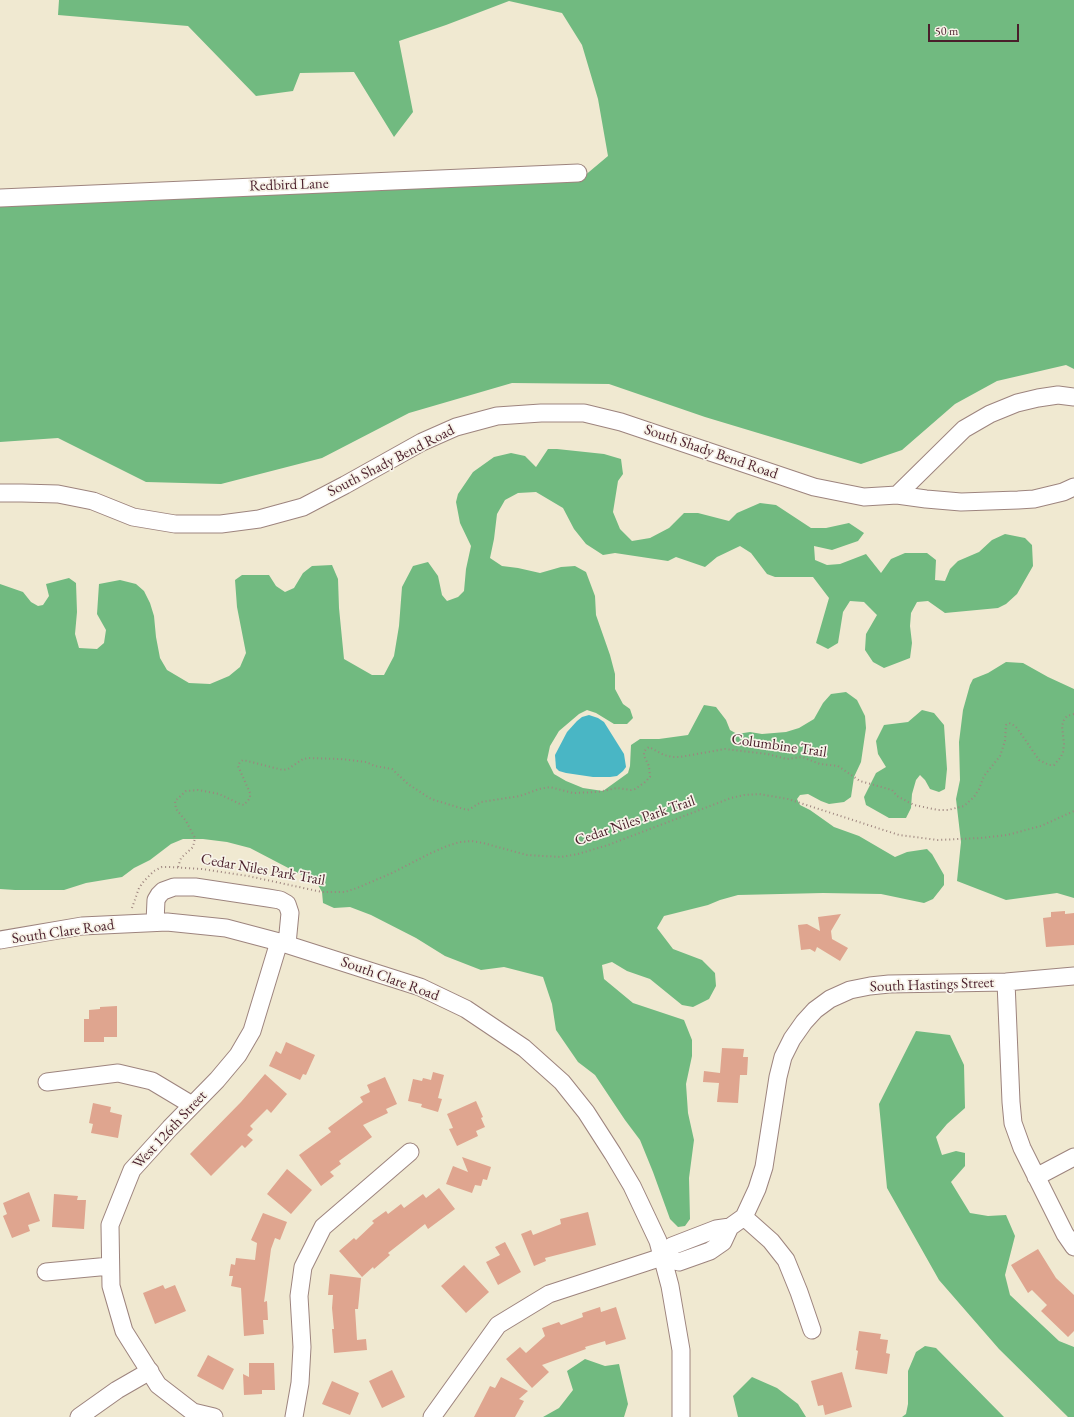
<!DOCTYPE html>
<style>
body{margin:0}
#map{position:relative;width:1074px;height:1417px;overflow:hidden;background:#f0e9d1;font-family:"EB Garamond",serif}
canvas{display:block}
.scale{position:absolute;left:928px;top:24px;width:91px;height:18px;box-sizing:border-box;border:2px solid #4a1f2b;border-top:0;padding-left:5px;font-size:12px;line-height:14px;white-space:nowrap;color:#4a1f2b;-webkit-text-stroke:3px #f7f3e8;paint-order:stroke}
</style>
<div id="map">
<canvas width="1074" height="1417"></canvas>
<div class="scale">50 m</div>
</div>
<script>
const context = document.querySelector('canvas').getContext('2d');
context.lineJoin = 'round';
function fillPath(path, color) { context.fillStyle = color; context.fill(path, 'evenodd'); }
const toPath = rows => new Path2D(rows.map(r => 'M' + r).join(''));
function trace(path, color, width, dash) { context.strokeStyle = color; context.lineWidth = width; context.lineCap = dash ? 'butt' : 'round'; context.setLineDash(dash || []); context.stroke(path); }
function label(font, color, halo, rows, align = 'center') {
  context.font = font + ' "EB Garamond",serif'; context.lineWidth = 3.5; context.setLineDash([]); context.textBaseline = 'middle'; context.strokeStyle = halo; context.fillStyle = color; for (const [text, x, y, turn = 0] of rows) {
    context.save(); context.translate(x, y); context.rotate((+turn || 0) * Math.PI / 180); context.textAlign = isNaN(turn) ? turn : align; if (halo) context.strokeText(text, 0, 0); context.fillText(text, 0, 0); context.restore();
  }
}
fillPath(toPath([
 [59,0,1074,0,1074,369,1066,365,997,381,955,404,902,450,861,464,705,417,609,384,512,383,409,413,322,458,221,484,146,482,58,438,0,442,0,198,583,177,608,156,598,99,582,45,562,13,509,1,446,25,399,41,413,112,394,137,354,72,300,73,293,91,256,96,188,26,58,15],
 [548,449,557,449,604,454,621,459,623,474,618,481,613,512,620,529,632,541,650,538,669,528,684,513,698,513,729,521,737,513,760,503,776,505,811,528,826,528,849,523,864,533,858,541,832,550,814,546,815,560,827,565,840,564,866,554,881,573,891,559,905,553,927,553,936,560,935,580,945,581,950,569,958,561,979,552,992,540,1005,534,1025,538,1032,545,1033,566,1017,594,1006,604,998,608,945,613,928,601,917,602,911,613,910,626,912,643,910,658,884,668,873,662,865,650,866,634,877,615,864,602,850,601,843,612,838,643,828,649,816,643,829,598,813,577,775,577,767,574,751,553,740,546,717,557,705,567,676,557,668,561,615,553,603,555,586,544,574,529,563,508,536,492,518,493,505,500,497,514,494,539,490,558,502,566,518,568,540,573,561,567,575,566,586,572,595,596,596,615,610,655,615,674,615,689,623,704,630,709,633,718,627,724,614,724,596,713,587,710,579,714,559,731,550,746,547,760,554,774,566,781,583,788,603,791,628,773,630,766,631,745,640,739,659,739,688,735,704,705,716,707,726,720,730,730,737,734,750,732,762,734,786,732,799,728,814,719,823,703,831,694,846,692,857,700,865,716,866,728,861,762,854,777,851,797,844,802,829,804,821,801,808,794,800,795,797,799,800,805,810,810,834,827,859,836,895,857,907,852,927,849,932,854,944,875,944,885,933,899,924,903,881,894,823,893,738,895,720,900,708,905,664,916,657,928,673,949,702,960,715,973,716,986,709,999,693,1007,682,1005,650,979,627,971,612,962,602,965,604,979,633,1003,684,1020,692,1040,692,1056,686,1084,688,1113,694,1140,689,1178,690,1219,685,1226,678,1227,670,1219,653,1172,640,1140,625,1120,595,1075,578,1062,556,1030,552,1004,543,977,504,967,481,970,445,956,416,938,371,915,350,907,334,908,323,903,322,892,317,883,250,848,227,842,203,839,183,839,171,844,150,860,134,868,122,877,86,883,64,890,15,890,0,889,0,584,23,592,31,602,38,606,43,605,49,596,46,584,69,578,76,583,77,612,75,634,79,648,97,649,104,643,106,630,97,614,99,584,120,580,136,584,144,591,150,603,154,616,156,637,160,658,167,670,189,683,210,684,229,676,240,667,246,653,237,607,235,580,242,575,269,575,276,586,285,592,294,588,303,573,312,566,332,565,338,579,339,608,344,659,372,675,384,675,394,656,399,626,402,587,413,566,428,562,438,576,442,595,447,601,458,597,464,591,466,569,471,546,460,523,456,502,458,494,473,472,494,457,511,453,525,456,536,467],
 [1006,662,1023,663,1048,677,1074,689,1074,898,1057,893,1006,900,957,881,961,842,956,799,960,780,959,742,963,710,970,685,973,679,988,673],
 [922,710,934,713,944,725,947,769,945,789,939,792,930,789,925,780,920,775,916,780,912,794,911,808,906,818,889,818,866,805,864,797,876,773,886,767,878,754,876,741,884,725,908,722],
 [916,1031,950,1035,964,1065,965,1108,947,1124,936,1137,942,1155,956,1151,965,1153,965,1166,951,1182,970,1213,988,1216,1006,1215,1015,1236,1005,1275,1010,1295,1059,1341,1074,1347,1074,1417,1068,1417,999,1349,939,1280,887,1188,879,1104],
 [925,1346,936,1348,1004,1417,902,1417,906,1414,908,1404,908,1371,916,1352],
 [585,1359,605,1366,619,1364,628,1404,624,1417,543,1417,559,1408,573,1390,567,1371],
 [752,1377,777,1388,798,1404,806,1417,738,1417,733,1396]
]), '#71ba80');
fillPath(toPath([
 [589,715,598,718,604,722,624,754,626,767,623,771,617,776,610,777,593,777,566,773,559,771,556,768,555,755,567,732,577,721,582,717]
]), '#49b6c5');
fillPath(toPath([
 [1065,911,1065,914,1074,913,1074,945,1046,947,1043,918,1051,917,1051,912],
 [841,914,831,931,832,939,848,948,840,961,817,947,815,952,810,949,801,950,798,925,807,924,820,931,818,917],
 [117,1006,117,1037,104,1037,104,1042,84,1042,84,1019,89,1019,89,1010,100,1009,100,1007],
 [286,1042,315,1055,306,1075,303,1074,300,1080,269,1066,276,1051,281,1054],
 [722,1048,744,1049,743,1057,748,1057,747,1075,740,1075,738,1103,717,1102,719,1083,703,1082,704,1071,720,1073],
 [433,1072,444,1075,438,1098,442,1099,438,1112,421,1107,422,1104,408,1101,413,1079,422,1081,423,1078,431,1080],
 [265,1074,287,1094,271,1113,267,1109,250,1126,253,1129,247,1135,253,1140,245,1148,242,1145,211,1176,190,1154,241,1102],
 [385,1077,397,1104,386,1109,388,1113,363,1125,372,1137,339,1161,341,1164,330,1172,334,1176,321,1186,299,1155,331,1132,328,1128,363,1102,360,1097,370,1092,367,1085],
 [476,1101,483,1117,481,1118,485,1127,476,1131,478,1136,457,1146,449,1129,453,1128,447,1114],
 [93,1103,111,1107,110,1112,122,1115,118,1138,91,1133,93,1124,89,1123],
 [462,1157,491,1167,487,1180,483,1179,481,1186,475,1185,472,1193,446,1184,453,1166,468,1172],
 [287,1169,312,1190,291,1214,267,1194],
 [439,1188,455,1209,428,1229,425,1224,388,1253,390,1255,374,1269,373,1267,362,1277,339,1251,354,1238,356,1240,374,1223,372,1221,386,1211,388,1214,401,1204,404,1208,423,1194,426,1198],
 [29,1192,40,1221,28,1225,30,1231,12,1238,3,1216,7,1214,3,1203],
 [54,1194,78,1196,77,1200,86,1200,84,1229,52,1227],
 [588,1212,596,1245,545,1258,546,1261,534,1266,521,1234,531,1230,533,1235,561,1224,560,1219],
 [263,1213,287,1222,280,1240,275,1238,271,1249,264,1302,267,1301,268,1320,263,1320,264,1334,244,1336,241,1288,231,1286,233,1276,229,1276,231,1264,235,1265,236,1258,255,1260,257,1243,251,1240],
 [505,1242,521,1272,498,1285,486,1262,500,1255,495,1247],
 [1038,1249,1056,1278,1074,1295,1074,1331,1068,1337,1041,1311,1047,1305,1032,1290,1028,1293,1011,1265],
 [464,1265,489,1292,466,1313,441,1286],
 [330,1274,361,1278,358,1309,355,1309,357,1340,366,1339,367,1350,334,1353,332,1329,334,1329,332,1308,333,1295,328,1295],
 [163,1285,165,1289,175,1285,186,1311,155,1324,143,1293],
 [600,1307,601,1312,616,1307,626,1339,606,1345,605,1341,585,1347,586,1349,542,1365,549,1372,532,1388,506,1359,520,1347,526,1353,545,1336,542,1328,559,1322,561,1325,583,1317,582,1313],
 [859,1331,881,1334,880,1339,888,1340,886,1353,890,1354,887,1374,855,1369,858,1351,856,1350],
 [208,1355,234,1369,223,1390,197,1376],
 [249,1363,274,1363,275,1390,262,1390,262,1394,244,1395,243,1374,249,1377],
 [392,1370,405,1397,382,1408,369,1381],
 [842,1372,852,1407,825,1415,823,1405,818,1406,811,1381],
 [501,1377,528,1391,519,1399,524,1401,515,1417,474,1417,490,1386,495,1388],
 [332,1381,359,1393,350,1415,322,1404]
]), '#dfa58f');
const minor = toPath([
 [0,198,578,173],
 [0,493,22,493,58,494,93,501,133,517,175,524,221,524,259,519,303,507,345,485,422,442,456,427,497,416,541,413,584,413,621,422,814,487,864,497,897,495,926,499,961,502,1018,500,1034,499,1063,492,1074,487],
 [897,495,964,429,990,414,1017,403,1038,398,1058,395,1074,397],
 [155,922,156,900,159,895,163,891,174,887,195,887,268,898,280,900,287,904,290,913,287,944],
 [0,940,82,926,167,922,226,928,279,942,420,987,466,1009,524,1048,562,1082,586,1112,613,1154,632,1186,658,1241,670,1286,681,1350,681,1417],
 [1006,982,1011,1102,1013,1123,1022,1148,1065,1234,1074,1247],
 [47,1082,118,1073,152,1081,192,1105],
 [1036,1177,1074,1157],
 [744,1217,771,1241,786,1260,799,1292,812,1330],
 [662,1257,679,1262,710,1251,723,1242,730,1227,744,1217,757,1189,764,1167,778,1077,783,1057,792,1039,804,1022,815,1010,830,999,850,990,870,986,889,984,1006,982,1074,976],
 [46,1272,110,1266],
 [79,1417,117,1390,150,1371],
 [214,1417,193,1412,158,1385,124,1331,111,1286,110,1225,132,1170,170,1128,217,1080,238,1055,252,1031,279,942],
 [294,1417,300,1383,302,1347,299,1296,303,1267,323,1227,410,1152],
 [432,1417,498,1325,549,1294,662,1257,672,1246,716,1229,730,1227]
]);
trace(minor, '#9d847e', 19);
trace(toPath([
 [178,867,181,858,193,847,195,838,186,821,176,809,175,801,186,791,198,790,219,794,240,804,244,805,250,798,250,793,238,766,240,762,243,760,283,770,288,769,303,759,309,758,341,759,366,762,375,766,392,769,408,784,431,799,467,810,470,809,481,802,520,796,539,789,550,787,573,793,598,792,617,788,631,790,635,789,644,783,650,777,649,766,644,756,644,752,646,749,649,747,664,755,672,757,680,757,725,749,767,754,787,759,802,757,820,764,838,766,860,781,892,790,897,796,914,805,938,810,948,810,964,806,974,797,979,789,984,776,1000,756,1005,741,1006,725,1009,723,1012,724,1017,728,1039,760,1049,765,1054,765,1061,757,1063,752,1064,744,1062,726,1064,720,1067,716,1074,714],
 [132,908,139,888,144,881,154,871,162,867,169,867,202,869,248,876,322,892,345,892,357,888,392,873,429,854,447,846,460,842,472,841,483,843,527,855,561,857,578,854,608,845,731,798,744,795,759,794,788,799,899,835,938,840,981,838,1007,835,1041,826,1074,811]
]), '#9d847e', 2, [1, 3]);
trace(minor, '#fff', 17);
label('15px', '#4a1f2b', '#f7f3e8', [
 ["Redbird Lane",289,185,-2],
 ["South Shady Bend Road",711,452,19],
 ["South Shady Bend Road",391,461,-27],
 ["Columbine Trail",779,746,8],
 ["Cedar Niles Park Trail",635,821,-19],
 ["Cedar Niles Park Trail",263,870,10],
 ["South Clare Road",63,932,-8],
 ["South Clare Road",390,979,20],
 ["South Hastings Street",932,985,-2],
 ["West 126th Street",170,1130,-47]
]);
</script>
